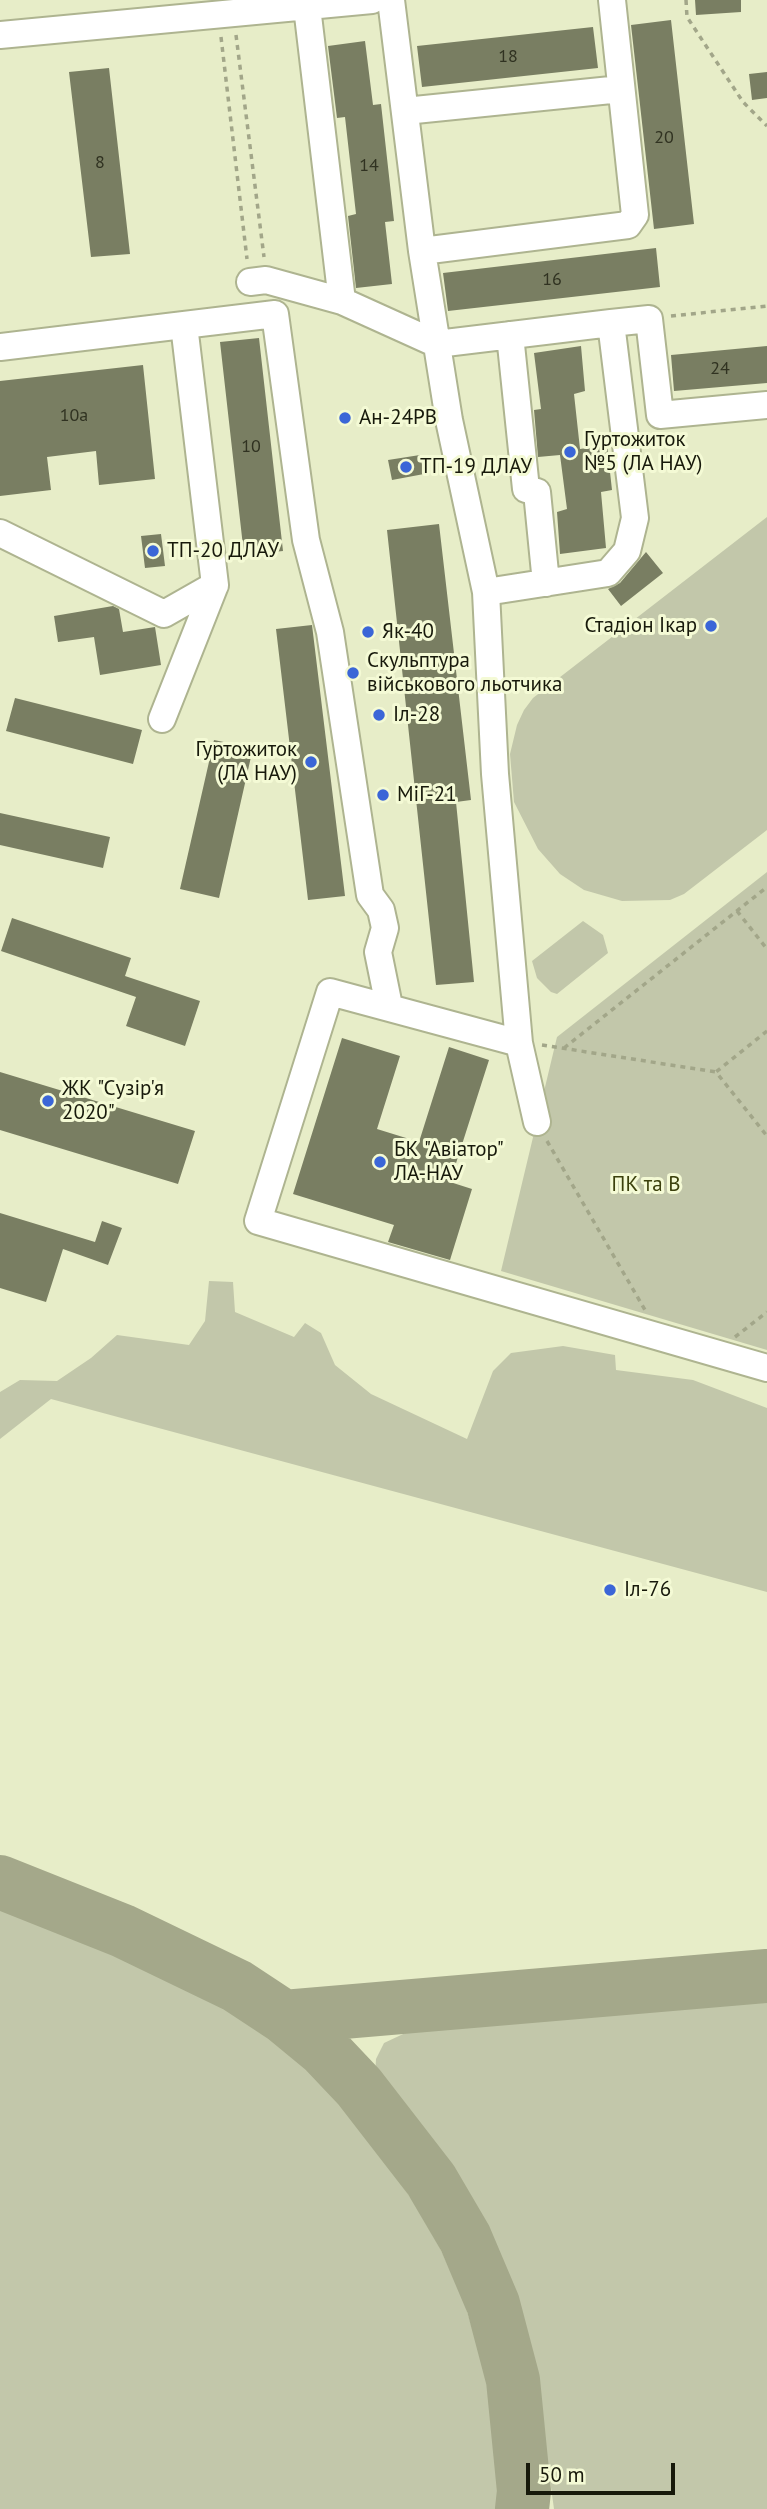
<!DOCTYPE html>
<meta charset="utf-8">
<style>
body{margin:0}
#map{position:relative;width:767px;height:2509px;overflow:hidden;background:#e7edc8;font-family:"PT Sans",sans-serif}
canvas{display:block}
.scale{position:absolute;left:526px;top:2463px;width:149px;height:32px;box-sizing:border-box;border:4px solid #17190b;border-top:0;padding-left:9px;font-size:21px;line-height:24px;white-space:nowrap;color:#17190b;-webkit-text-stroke:5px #f4fad5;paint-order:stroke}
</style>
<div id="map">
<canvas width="767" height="2509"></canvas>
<div class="scale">50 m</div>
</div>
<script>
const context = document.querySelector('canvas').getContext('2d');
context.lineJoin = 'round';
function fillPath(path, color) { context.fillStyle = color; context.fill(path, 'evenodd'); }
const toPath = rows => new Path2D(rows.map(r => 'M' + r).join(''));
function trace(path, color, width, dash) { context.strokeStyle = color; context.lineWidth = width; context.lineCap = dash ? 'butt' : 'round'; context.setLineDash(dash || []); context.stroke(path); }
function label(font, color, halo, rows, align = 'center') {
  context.font = font + ' "PT Sans",sans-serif'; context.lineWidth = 6; context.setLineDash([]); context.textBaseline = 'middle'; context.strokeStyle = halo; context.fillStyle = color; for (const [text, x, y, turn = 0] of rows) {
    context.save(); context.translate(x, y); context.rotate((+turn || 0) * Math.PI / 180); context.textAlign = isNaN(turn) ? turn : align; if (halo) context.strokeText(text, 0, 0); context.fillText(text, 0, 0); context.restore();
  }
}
fillPath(toPath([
 [767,517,767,830,684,894,670,900,622,901,584,890,560,874,538,849,514,802,510,754,517,725,524,710,533,698],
 [767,872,767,1350,501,1271,557,1037],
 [583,921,603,935,608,953,557,994,551,992,537,978,532,961],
 [209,1281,233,1282,235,1312,294,1337,305,1323,321,1333,335,1365,371,1394,467,1439,493,1371,511,1353,563,1346,615,1355,616,1370,693,1380,767,1408,767,1592,51,1399,0,1439,0,1392,20,1380,57,1381,91,1358,117,1335,189,1345,205,1321],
 [0,1904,115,1947,222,2002,301,2062,342,2102,411,2198,440,2248,464,2301,487,2378,502,2452,504,2509,0,2509],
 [767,1999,767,2509,554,2509,535,2372,513,2298,482,2230,447,2171,375,2076,376,2059,384,2043,416,2028]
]), '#c2c7aa');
trace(toPath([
 [0,1882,123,1931,237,1986,284,2017,324,2050,359,2087,431,2180,465,2238,493,2304,513,2380,524,2491,522,2509],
 [284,2017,767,1976]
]), '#a4a88a', 54);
fillPath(toPath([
 [695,0,741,0,741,12,696,15],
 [671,20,694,224,654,229,631,25],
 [593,27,598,68,422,87,417,46],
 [365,41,373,105,381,104,394,221,385,222,392,284,356,288,348,216,356,214,345,117,337,118,328,46],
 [109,68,130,254,91,257,69,72],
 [767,72,767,98,752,100,749,74],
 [656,248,660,287,448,311,443,273],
 [259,338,283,551,244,555,220,342],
 [581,346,585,391,574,394,580,449,607,445,612,490,601,492,606,548,560,554,557,512,567,509,560,455,538,457,534,410,541,409,534,353],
 [767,346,767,383,674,391,671,355],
 [143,365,155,479,99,485,96,451,47,457,51,490,0,496,0,381],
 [420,455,424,474,392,480,388,460],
 [439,524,471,800,456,802,474,982,436,985,387,530],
 [161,534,165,566,145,568,141,536],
 [646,552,663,573,621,606,608,589,620,583],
 [113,606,119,609,123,632,155,627,161,665,100,675,94,637,58,642,54,616],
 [312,625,345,896,308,900,276,629],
 [15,698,142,730,133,764,6,731],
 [214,740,253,748,219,898,180,889],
 [0,813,110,837,103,868,0,845],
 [12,918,131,958,125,976,200,1001,185,1046,126,1026,136,997,1,951],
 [342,1038,400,1056,377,1129,419,1142,449,1047,489,1060,450,1182,472,1189,450,1260,388,1242,394,1225,293,1194],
 [0,1072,195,1131,178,1184,0,1130],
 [0,1213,95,1242,102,1221,122,1228,108,1265,63,1249,46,1302,0,1288]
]), '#797e62');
const minor = toPath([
 [391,0,422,251,449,420,486,592,495,774,519,1043],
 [307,7,342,301],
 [0,35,372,0],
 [405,111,621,89],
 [422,251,628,225,635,215,612,0],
 [250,282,266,280,342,301,437,344,611,323,635,518,627,551,608,573,486,592],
 [611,323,649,319,660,415,767,405],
 [510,335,526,489,537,492,546,583],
 [0,347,275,314,306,540,330,632,370,895,381,910,385,928,378,952,389,1006],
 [0,533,164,614,215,585,184,325],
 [162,719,215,585],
 [537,1122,519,1043,330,992,258,1221,767,1368]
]);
trace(minor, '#aeb490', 30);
trace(toPath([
 [686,0,687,17,743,102,767,126],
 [236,35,264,257],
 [221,37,247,259],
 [671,316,767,306],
 [737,911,767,949],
 [767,1031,716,1072,767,1136],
 [542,1045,716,1072],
 [564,1048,767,887],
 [547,1141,645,1310],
 [735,1337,767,1312]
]), '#a2a689', 3.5, [5, 5]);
trace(minor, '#fff', 26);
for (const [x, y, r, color] of [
 [345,418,7,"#3b66d7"],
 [570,452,7,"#3b66d7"],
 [406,467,7,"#3b66d7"],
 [153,551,7,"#3b66d7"],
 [711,626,7,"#3b66d7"],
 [368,632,7,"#3b66d7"],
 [353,673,7,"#3b66d7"],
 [379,715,7,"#3b66d7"],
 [311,762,7,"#3b66d7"],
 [383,795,7,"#3b66d7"],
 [48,1101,7,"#3b66d7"],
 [380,1162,7,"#3b66d7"],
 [610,1590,7,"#3b66d7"]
]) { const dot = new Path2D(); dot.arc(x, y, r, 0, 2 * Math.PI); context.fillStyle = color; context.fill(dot); trace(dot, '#f4fad5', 2.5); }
label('18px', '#303221', null, [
 ["18",508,57],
 ["20",664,138],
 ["8",100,163],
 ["14",369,166],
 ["16",552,280],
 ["24",720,369],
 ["10а",74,416],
 ["10",251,447]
]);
label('21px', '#17190b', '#f4fad5', [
 ["Ан-24РВ",359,418],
 ["Гуртожиток",584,440],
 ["№5 (ЛА НАУ)",584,464],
 ["ТП-19 ДЛАУ",420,467],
 ["ТП-20 ДЛАУ",167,551],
 ["Стадіон Ікар",697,626,"right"],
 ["Як-40",382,632],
 ["Скульптура",367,661],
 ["військового льотчика",367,685],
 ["Іл-28",393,715],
 ["Гуртожиток",297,750,"right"],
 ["(ЛА НАУ)",297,774,"right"],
 ["МіГ-21",397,795],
 ["ЖК \"Сузір'я",62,1089],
 ["2020\"",62,1113],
 ["БК \"Авіатор\"",394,1150],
 ["ЛА-НАУ",394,1174],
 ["Іл-76",624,1590]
], 'left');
label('21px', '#3b400c', '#f4fad5', [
 ["ПК та В",646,1185]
]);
</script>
